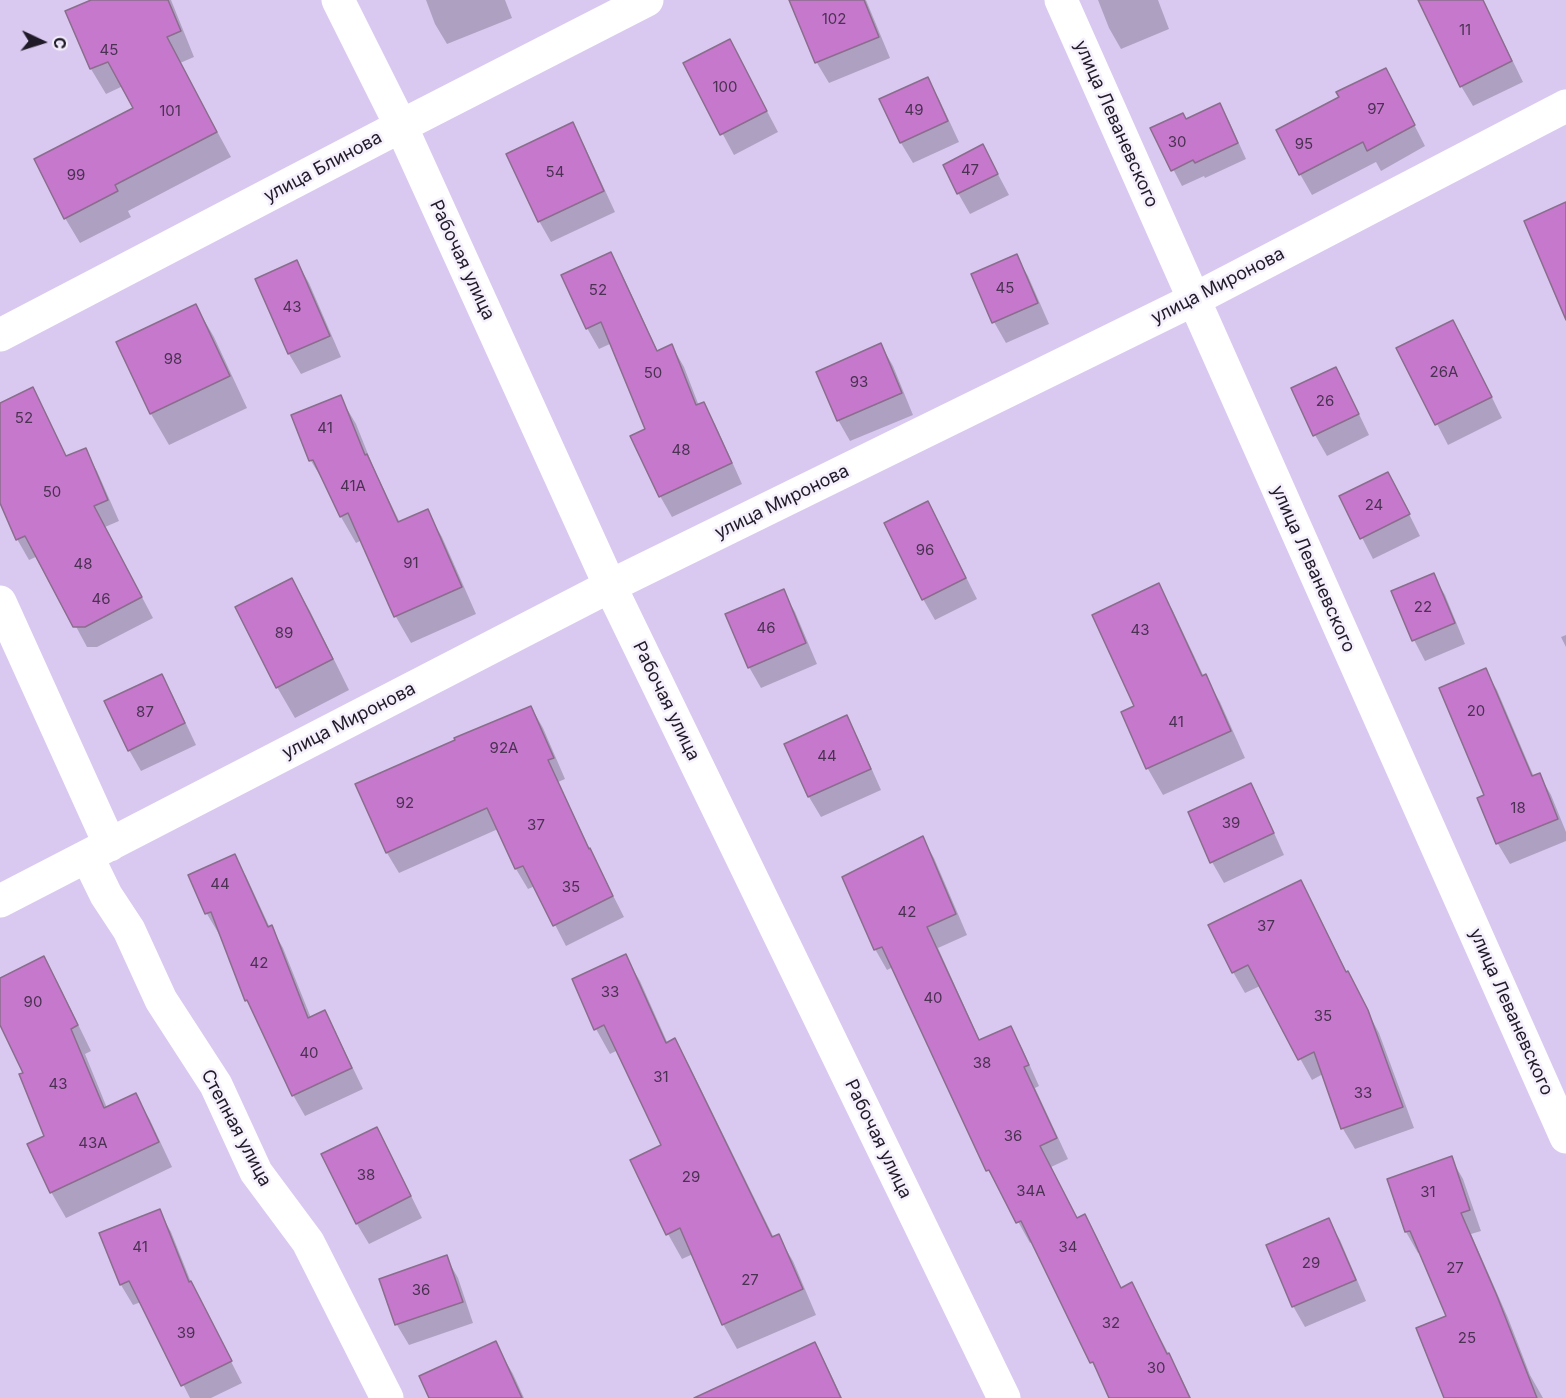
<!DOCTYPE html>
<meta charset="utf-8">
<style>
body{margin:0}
#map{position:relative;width:1566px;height:1398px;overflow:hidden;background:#d9c9f1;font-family:Inter,sans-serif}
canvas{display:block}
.north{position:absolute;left:12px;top:12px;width:60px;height:60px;-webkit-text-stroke:4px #f5f0fc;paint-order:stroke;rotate:94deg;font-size:16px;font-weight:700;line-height:24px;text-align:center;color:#211b29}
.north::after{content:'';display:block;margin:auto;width:21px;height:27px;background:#211b29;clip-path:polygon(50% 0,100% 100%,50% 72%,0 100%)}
</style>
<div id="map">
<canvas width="1566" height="1398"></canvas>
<div class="north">С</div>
</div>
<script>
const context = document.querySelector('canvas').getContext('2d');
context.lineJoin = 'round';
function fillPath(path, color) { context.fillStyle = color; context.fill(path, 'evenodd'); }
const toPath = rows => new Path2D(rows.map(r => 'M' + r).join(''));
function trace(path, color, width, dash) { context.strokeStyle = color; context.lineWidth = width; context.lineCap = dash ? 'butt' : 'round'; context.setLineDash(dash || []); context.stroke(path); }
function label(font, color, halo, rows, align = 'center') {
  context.font = font + ' Inter,sans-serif'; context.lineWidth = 5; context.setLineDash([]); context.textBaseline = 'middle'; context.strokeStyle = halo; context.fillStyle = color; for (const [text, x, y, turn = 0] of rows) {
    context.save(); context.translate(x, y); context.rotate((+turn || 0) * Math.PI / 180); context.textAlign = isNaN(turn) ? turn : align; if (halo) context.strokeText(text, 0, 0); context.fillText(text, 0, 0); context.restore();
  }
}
fillPath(toPath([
 [95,0,171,0,194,57,180,63,231,157,128,211,131,217,80,243,65,218,36,160,135,108,123,86,106,94,91,69,67,11],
 [426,0,505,0,512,18,447,44,435,24],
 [791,0,866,0,890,58,829,83,817,63],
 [1098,0,1158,0,1169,29,1121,49,1109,28],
 [1421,0,1483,0,1523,82,1473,106,1461,86],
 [730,41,778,132,734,155,685,64],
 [928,79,939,99,959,142,913,163,901,143,881,100],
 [1397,91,1425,146,1381,171,1376,162,1312,195,1300,174],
 [1220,105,1229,121,1246,159,1205,178,1204,176,1182,186,1152,129,1186,121],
 [572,124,584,145,615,212,551,242,539,221],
 [983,146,1009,195,970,214,958,193],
 [610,253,622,274,658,352,672,346,684,367,699,406,703,404,715,424,742,484,672,517,660,496,647,430,612,343,599,349,587,328],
 [1016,256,1028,276,1049,324,1006,343,994,322],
 [297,262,309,283,341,357,301,374,289,354],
 [196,306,214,337,247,408,169,445,151,414,118,343],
 [1453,322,1465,342,1502,418,1448,445,1398,349],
 [881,345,893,366,913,415,850,441,838,420,818,372],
 [1336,369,1347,389,1369,435,1327,456,1315,435],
 [33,389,44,410,67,458,85,450,97,471,119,521,105,527,153,618,97,647,87,647,38,556,29,560,17,539,0,499,0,404],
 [340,397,356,424,374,469,400,523,427,511,442,537,476,614,411,643,396,617,362,540,356,543,341,517,327,487,311,461,293,416],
 [1399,494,1420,536,1373,559,1341,497],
 [927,503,939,523,977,599,935,620,923,599],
 [1433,575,1445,595,1465,644,1425,661,1414,640,1393,591],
 [292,580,310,611,349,690,295,718,277,687],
 [1158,585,1173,611,1204,677,1205,676,1220,702,1245,758,1163,795,1148,769,1123,713,1136,707],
 [783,591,795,612,817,664,761,688,749,667],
 [1566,635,1566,647,1561,637],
 [1485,670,1497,690,1534,777,1539,774,1551,795,1566,832,1566,841,1510,864,1498,844,1479,799,1486,796],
 [161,675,173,696,196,745,141,771,129,750],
 [531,707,543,728,565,779,558,782,594,858,624,917,566,946,535,886,528,889,516,869,498,829,399,873,387,853,357,785],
 [846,717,858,738,881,790,821,817,809,797,786,744],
 [1250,785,1262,806,1284,855,1224,883,1212,862],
 [922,837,934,858,967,935,938,948,980,1041,1010,1027,1022,1048,1039,1086,1035,1088,1068,1159,1051,1167,1077,1220,1085,1216,1097,1237,1122,1289,1131,1284,1180,1375,1191,1398,1111,1398,1092,1362,1033,1241,1030,1243,1001,1191,1000,1191,988,1170,893,967,887,970,875,949],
 [234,856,246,876,270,928,271,927,283,948,311,1018,324,1012,336,1033,363,1089,305,1116,293,1095,258,1020,247,1000,221,934,219,934,207,914,190,876],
 [1300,882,1312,902,1347,973,1379,1033,1414,1128,1355,1149,1343,1129,1323,1074,1312,1080,1260,986,1245,993,1233,972],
 [625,956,640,981,668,1044,675,1040,689,1065,774,1238,778,1236,793,1261,816,1315,737,1349,723,1324,693,1254,682,1259,668,1234,632,1161,663,1146,618,1050,610,1054,596,1029],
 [44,958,58,983,91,1051,85,1054,107,1108,135,1095,150,1120,172,1167,66,1218,51,1192,29,1145,46,1137,25,1073,0,1022,0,979],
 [376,1129,388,1149,422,1218,369,1244,357,1224,324,1155],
 [1451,1158,1463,1179,1481,1231,1471,1234,1508,1318,1530,1375,1543,1398,1449,1398,1448,1317,1421,1252,1418,1253,1406,1232,1388,1180],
 [159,1211,171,1232,193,1287,242,1383,211,1398,190,1398,141,1302,133,1305,121,1285,101,1234],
 [1328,1220,1340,1240,1366,1301,1305,1327,1293,1306],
 [446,1257,458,1278,473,1323,409,1345,397,1325,381,1280],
 [495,1343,513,1374,524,1398,431,1398],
 [815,1343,826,1364,842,1398,746,1398]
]), '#0003');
const building = toPath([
 [91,0,168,0,181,31,167,37,217,132,115,185,118,191,64,219,34,159,133,108,108,62,90,69,65,11,91,0],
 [789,0,864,0,879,37,815,63,789,0],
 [1418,0,1483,0,1512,61,1460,87,1418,0],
 [730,39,767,111,720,135,683,63,730,39],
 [1386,68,1415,125,1367,151,1363,142,1299,175,1276,130,1339,97,1336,92,1386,68],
 [928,77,948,121,900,143,879,99,928,77],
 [1220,103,1238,143,1195,163,1193,160,1171,171,1150,128,1183,113,1186,119,1220,103],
 [573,122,604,191,538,222,506,154,573,122],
 [983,144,998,174,957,194,943,165,983,144],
 [1566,202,1566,320,1524,221,1566,202],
 [611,252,657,351,672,344,696,405,704,402,732,463,659,497,630,436,645,429,601,322,586,329,561,275,611,252],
 [1017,254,1038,303,992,323,971,274,1017,254],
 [297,260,330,336,288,354,255,279,297,260],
 [196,304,230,376,150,414,116,342,196,304],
 [1453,320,1492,397,1435,425,1396,348,1453,320],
 [881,343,902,393,837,421,816,372,881,343],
 [1336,367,1359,414,1313,436,1291,388,1336,367],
 [33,387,66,456,86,448,108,500,94,506,142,597,85,627,73,627,25,536,16,540,0,503,0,403,33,387],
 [341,395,365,455,367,454,398,522,428,509,462,587,394,617,348,513,340,517,313,460,309,461,291,415,341,395],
 [1388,472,1410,514,1360,539,1339,496,1388,472],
 [928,501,966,578,922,600,884,523,928,501],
 [1434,573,1455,623,1412,641,1391,591,1434,573],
 [292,578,333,659,276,688,235,607,292,578],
 [1159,583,1202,676,1206,674,1231,731,1146,769,1121,712,1134,706,1092,615,1159,583],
 [784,589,806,643,748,668,725,614,784,589],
 [1486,668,1532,776,1540,773,1558,819,1496,844,1477,798,1484,795,1439,688,1486,668],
 [162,674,185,723,128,751,104,701,162,674],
 [531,706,554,758,548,760,589,849,590,848,613,896,553,926,523,866,515,869,487,808,386,853,355,784,455,740,454,738,531,706],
 [847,715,871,769,808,797,784,744,847,715],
 [1251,783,1274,833,1210,863,1188,812,1251,783],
 [923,836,956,914,927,927,979,1040,1011,1026,1029,1065,1024,1067,1057,1138,1040,1146,1077,1218,1085,1214,1121,1288,1132,1282,1167,1354,1169,1353,1190,1398,1109,1398,1093,1362,1090,1363,1021,1221,1016,1223,989,1170,986,1171,882,947,874,950,842,877,923,836],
 [235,854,268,927,272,925,308,1018,325,1010,352,1068,292,1096,247,1000,245,1001,211,912,205,914,188,875,235,854],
 [1301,880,1346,972,1348,971,1368,1010,1403,1107,1341,1129,1314,1052,1298,1060,1248,965,1232,973,1208,925,1301,880],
 [626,954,666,1043,675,1038,772,1237,779,1234,803,1289,722,1325,680,1228,666,1235,630,1160,661,1145,604,1025,594,1030,572,979,626,954],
 [44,956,78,1025,71,1029,104,1108,136,1093,159,1142,50,1193,27,1144,44,1136,19,1074,23,1073,0,1025,0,978,44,956],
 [377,1127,411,1196,356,1224,321,1154,377,1127],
 [1452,1156,1470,1210,1461,1213,1497,1296,1537,1398,1444,1398,1416,1328,1446,1316,1410,1231,1405,1232,1387,1179,1452,1156],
 [160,1209,189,1282,191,1281,232,1361,181,1386,129,1281,120,1285,99,1233,160,1209],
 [1329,1218,1356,1280,1292,1307,1266,1245,1329,1218],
 [447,1255,463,1302,395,1325,379,1279,447,1255],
 [496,1341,522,1398,429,1398,419,1376,496,1341],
 [815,1342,841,1398,694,1398,815,1342]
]);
fillPath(building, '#c678cd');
trace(building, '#8a6d8c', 1.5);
trace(toPath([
 [338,0,401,126,610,586,1004,1398],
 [1061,0,1566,1137],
 [0,335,401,126,647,0],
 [0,602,110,845],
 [87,856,106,895,129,930,161,1000,216,1085,256,1172,308,1242,387,1398],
 [0,901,610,586,1193,300,1566,106]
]), '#fff', 33);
label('15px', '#4a3252', null, [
 ["102",834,19],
 ["11",1465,30],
 ["45",109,50],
 ["100",725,87],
 ["97",1376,109],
 ["49",914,110],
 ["101",170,111],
 ["30",1177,142],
 ["95",1304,144],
 ["47",970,170],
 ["54",555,172],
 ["99",76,175],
 ["45",1005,288],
 ["52",598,290],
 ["43",292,307],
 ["98",173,359],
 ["26А",1444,372],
 ["50",653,373],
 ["93",859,382],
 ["26",1325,401],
 ["52",24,418],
 ["41",325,428],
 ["48",681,450],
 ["41А",353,486],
 ["50",52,492],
 ["24",1374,505],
 ["96",925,550],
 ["91",411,563],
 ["48",83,564],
 ["46",101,599],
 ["22",1423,607],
 ["46",766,628],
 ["43",1140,630],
 ["89",284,633],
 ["20",1476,711],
 ["87",145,712],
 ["41",1176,722],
 ["92А",504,748],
 ["44",827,756],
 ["92",405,803],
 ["18",1518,808],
 ["39",1231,823],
 ["37",536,825],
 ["44",220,884],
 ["35",571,887],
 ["42",907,912],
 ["37",1266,926],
 ["42",259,963],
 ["33",610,992],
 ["40",933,998],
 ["90",33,1002],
 ["35",1323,1016],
 ["40",309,1053],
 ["38",982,1063],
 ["31",661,1077],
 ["43",58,1084],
 ["33",1363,1093],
 ["36",1013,1136],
 ["43А",93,1143],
 ["38",366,1175],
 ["29",691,1177],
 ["34А",1031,1191],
 ["31",1428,1192],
 ["41",140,1247],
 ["34",1068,1247],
 ["29",1311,1263],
 ["27",1455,1268],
 ["27",750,1280],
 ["36",421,1290],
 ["32",1111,1323],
 ["39",186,1333],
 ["25",1467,1338],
 ["30",1156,1368]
]);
label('18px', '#211b29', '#f5f0fc', [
 ["улица Леваневского",1116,124,66],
 ["улица Блинова",323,167,-28],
 ["Рабочая улица",462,260,65],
 ["улица Миронова",1218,286,-27],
 ["улица Миронова",782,502,-26],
 ["улица Леваневского",1313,569,66],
 ["Рабочая улица",666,701,64],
 ["улица Миронова",349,721,-27],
 ["улица Леваневского",1511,1012,66],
 ["Степная улица",236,1128,62],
 ["Рабочая улица",878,1139,64]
]);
</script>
